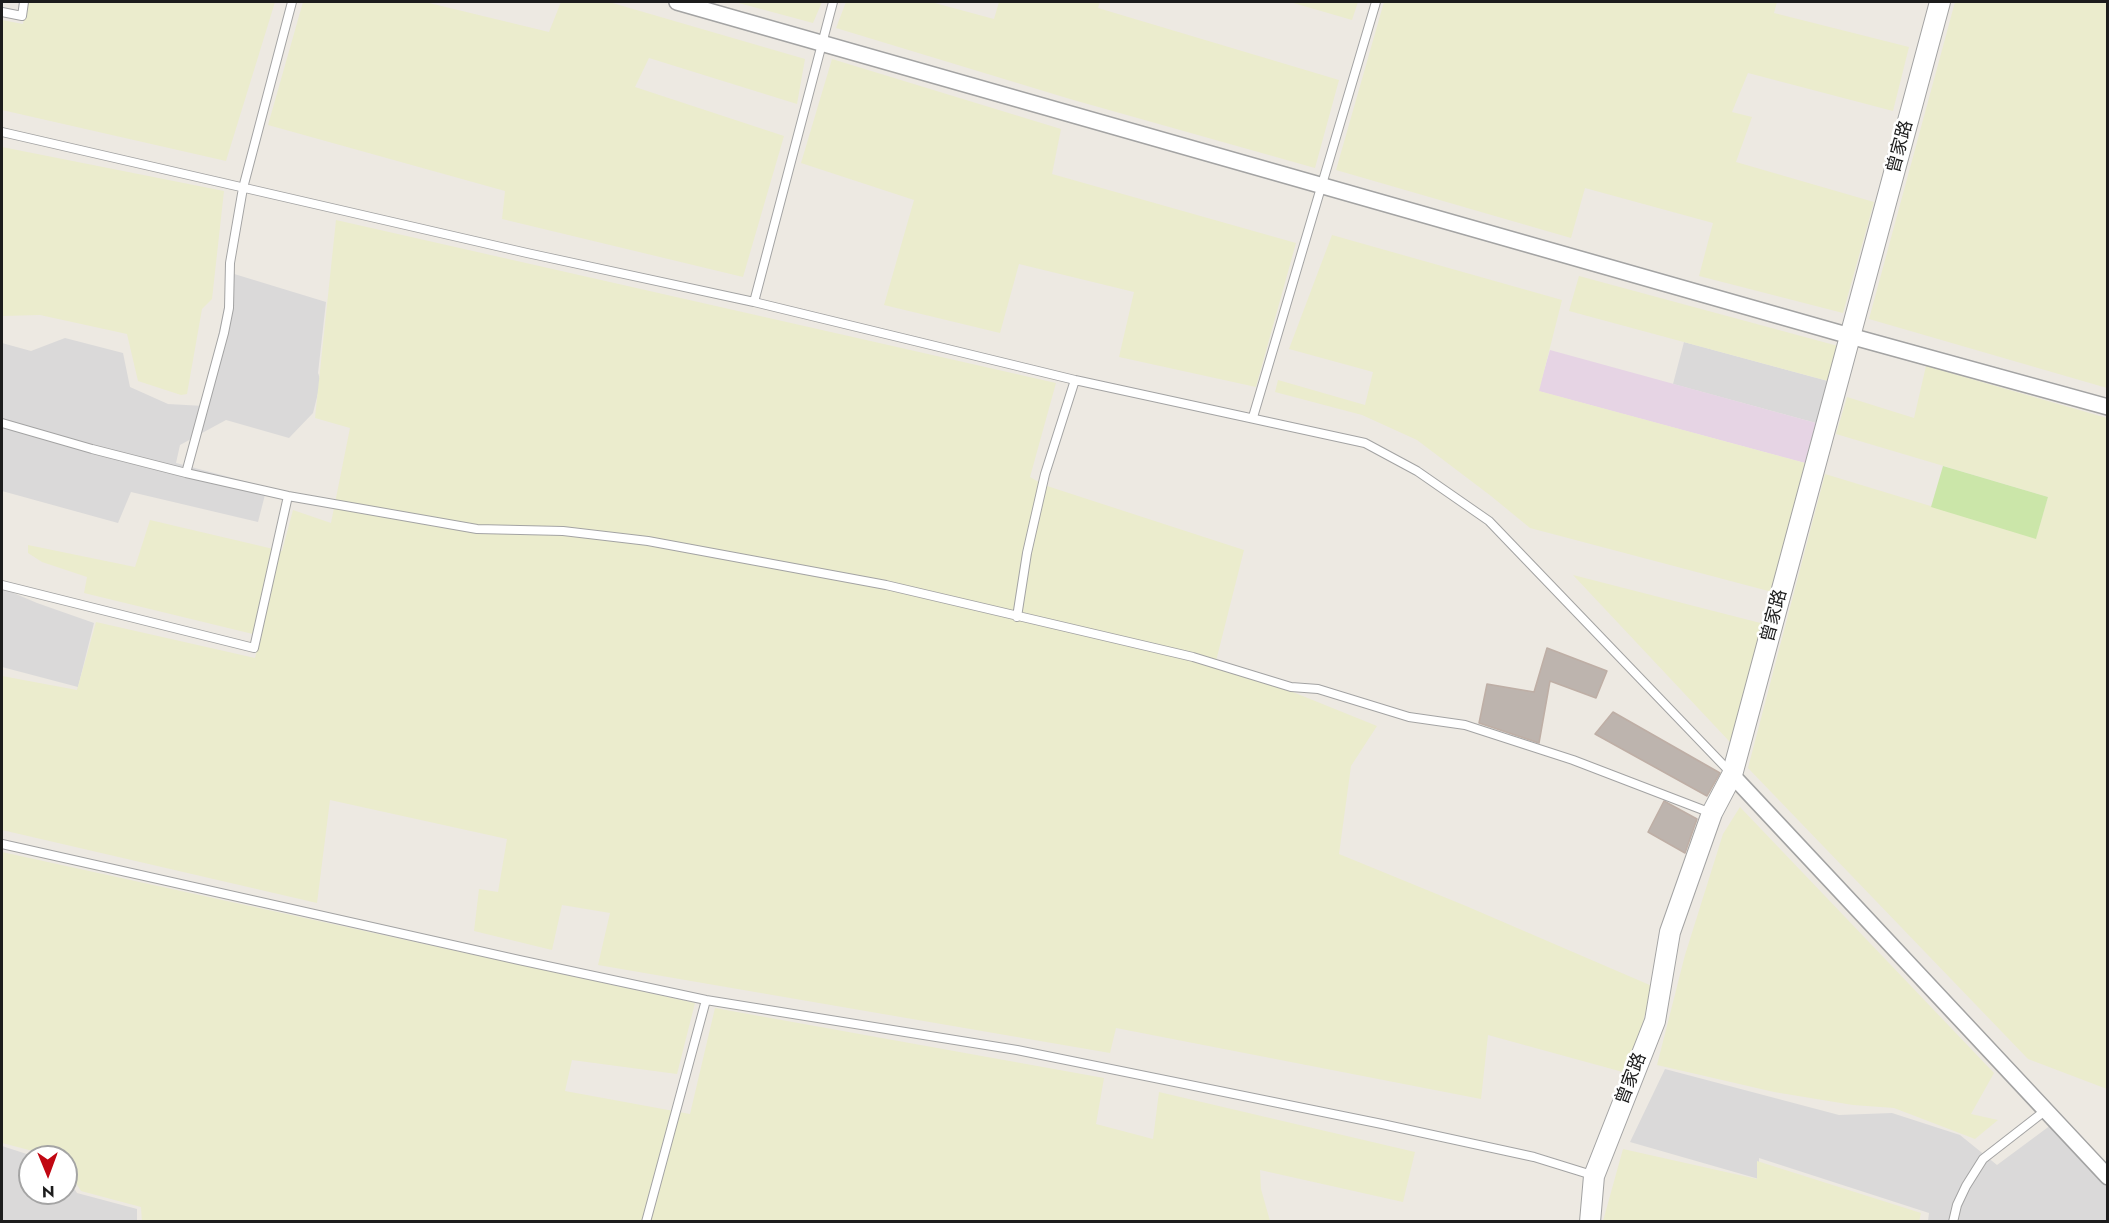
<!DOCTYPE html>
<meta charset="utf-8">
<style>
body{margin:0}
#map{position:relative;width:2109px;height:1223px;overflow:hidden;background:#ede9e2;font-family:Jost,sans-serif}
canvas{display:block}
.frame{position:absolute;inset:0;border:3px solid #1c1c1c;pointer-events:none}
.north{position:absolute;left:18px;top:1145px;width:60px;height:60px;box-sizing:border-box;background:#fff;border:2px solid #a4a4a4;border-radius:50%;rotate:179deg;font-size:16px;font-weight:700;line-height:24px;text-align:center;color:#1c1c1c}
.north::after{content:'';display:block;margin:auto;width:21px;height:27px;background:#c10712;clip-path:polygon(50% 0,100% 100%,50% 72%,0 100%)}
</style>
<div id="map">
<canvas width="2109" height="1223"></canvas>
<div class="frame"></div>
<div class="north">N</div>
</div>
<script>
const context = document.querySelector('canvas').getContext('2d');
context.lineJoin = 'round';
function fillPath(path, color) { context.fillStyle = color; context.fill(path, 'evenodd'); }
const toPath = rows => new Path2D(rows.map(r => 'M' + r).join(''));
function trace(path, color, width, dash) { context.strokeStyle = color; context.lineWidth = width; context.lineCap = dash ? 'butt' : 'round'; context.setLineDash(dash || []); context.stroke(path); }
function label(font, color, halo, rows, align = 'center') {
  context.font = font + ' Jost,"Noto Sans TC",sans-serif'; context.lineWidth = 5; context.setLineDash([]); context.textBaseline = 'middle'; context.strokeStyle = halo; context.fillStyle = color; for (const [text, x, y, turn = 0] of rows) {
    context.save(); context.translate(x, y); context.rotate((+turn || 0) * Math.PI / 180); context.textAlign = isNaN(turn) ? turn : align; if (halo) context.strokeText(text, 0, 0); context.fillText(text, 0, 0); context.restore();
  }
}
fillPath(toPath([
 [231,273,326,302,318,373,321,381,313,413,289,438,226,420,180,445,176,463,267,487,258,522,131,492,118,523,2,491,2,343,31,351,65,338,123,353,130,387,168,404,204,406],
 [1684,342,1828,381,1816,423,1673,384],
 [2,588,37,603,94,623,78,687,2,667],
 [1665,1069,1839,1115,1892,1113,1960,1135,1997,1165,2055,1122,2107,1180,2107,1221,1928,1221,1929,1213,1759,1158,1759,1179,1630,1142],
 [2,1146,36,1157,30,1157,30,1193,66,1193,66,1175,77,1193,137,1209,137,1221,2,1221]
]), '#dad9d9');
fillPath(toPath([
 [1550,350,1816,423,1805,463,1538,391]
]), '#e6d4e4');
fillPath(toPath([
 [27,2,275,2,226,161,2,110,2,20,23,24],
 [303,2,425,2,549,32,561,2,609,2,805,59,797,104,649,58,635,87,784,136,743,277,502,219,505,191,268,125],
 [735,2,822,2,813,23],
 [846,2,931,2,994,19,999,2,1100,2,1098,8,1339,80,1315,168,1070,99,836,28],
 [1290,2,1358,2,1352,20],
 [1384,2,1777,2,1774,13,1909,47,1893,111,1748,73,1732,112,1752,117,1736,162,1874,202,1843,313,1699,276,1713,223,1585,188,1571,238,1336,170],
 [1955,2,2107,2,2107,388,1869,319],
 [832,59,1061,129,1052,174,1296,243,1256,387,1119,357,1134,292,1019,264,1000,333,884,305,914,200,801,163],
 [2,147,224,191,212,299,202,309,187,394,181,395,138,381,127,334,40,315,2,316],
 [336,220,1056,383,1030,477,1044,485,1244,550,1216,661,1377,726,1351,766,1339,854,1466,906,1652,986,1630,1074,1488,1035,1481,1099,1116,1028,1110,1053,598,965,610,913,562,905,552,950,474,931,479,889,498,892,507,839,330,800,317,903,2,830,2,676,77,690,96,622,255,658,261,636,84,593,87,577,42,562,28,553,28,545,135,567,150,520,282,551,293,510,331,523,350,428,315,418],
 [1332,235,1562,300,1539,391,1805,463,1776,593,1530,528,1491,496,1417,440,1362,415,1275,392,1278,380,1365,405,1373,372,1289,349],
 [1579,276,1838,346,1828,381,1569,311],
 [1926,366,2107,418,2107,1089,2028,1059,1748,768,1825,474,2036,538,2048,497,1836,434,1847,397,1914,418],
 [1573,575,1780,628,1744,757],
 [1740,807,1994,1073,1971,1114,1998,1120,1975,1139,1894,1108,1853,1105,1774,1092,1657,1065,1685,955,1723,834],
 [2,852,695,1003,677,1074,572,1060,565,1091,690,1114,715,1008,1104,1078,1096,1124,1153,1139,1159,1092,1415,1152,1403,1202,1260,1170,1261,1189,1270,1221,142,1222,141,1207,81,1191,66,1167,66,1157,56,1157,2,1143],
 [1623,1149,1757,1179,1757,1161,1921,1213,1919,1222,1603,1221]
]), '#ebeccd');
fillPath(toPath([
 [1943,466,2048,497,2036,539,1931,507]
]), '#cbe6a9');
const building = toPath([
 [1547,648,1607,671,1596,698,1550,681,1539,743,1479,723,1487,684,1534,692,1547,648],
 [1613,712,1720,773,1707,796,1595,734,1613,712],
 [1664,801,1697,819,1685,853,1648,832,1664,801]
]);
fillPath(building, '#bdb4ae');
trace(building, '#beaea5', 1.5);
const service = toPath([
 [2,12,22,16,24,2],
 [2,132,527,253,754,302,1075,380,1365,443,1417,471,1489,521,1731,773],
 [754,302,833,2],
 [1253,417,1376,2],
 [2,423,92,449,186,473,288,496,477,529,563,531,648,541,886,585,1193,657,1291,687,1318,689,1409,717,1465,725,1573,760,1711,813],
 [186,473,224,333,229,308,230,263,243,188,292,2],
 [2,585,254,648,288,496],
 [1017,617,1027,553,1045,474,1075,380],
 [2,844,519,960,706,1000,1017,1050,1382,1124,1534,1157,1592,1175],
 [646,1222,706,1000],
 [1953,1222,1957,1205,1966,1186,1983,1159,2046,1110]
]);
const minor = toPath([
 [677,2,1850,336,2108,407],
 [1732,775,2108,1177]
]);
const tertiary = toPath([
 [1590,1222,1594,1176,1655,1021,1670,932,1712,813,1732,775,1940,2]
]);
trace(service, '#a3a3a3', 10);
trace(minor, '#a3a3a3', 18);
trace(tertiary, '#a3a3a3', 22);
trace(service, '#fff', 8);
trace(minor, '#fff', 15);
trace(tertiary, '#fff', 20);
label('18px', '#1c1c1c', '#fff', [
 ["曾家路",1901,147,-75],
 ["曾家路",1775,616,-75],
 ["曾家路",1632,1079,-69]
]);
</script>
